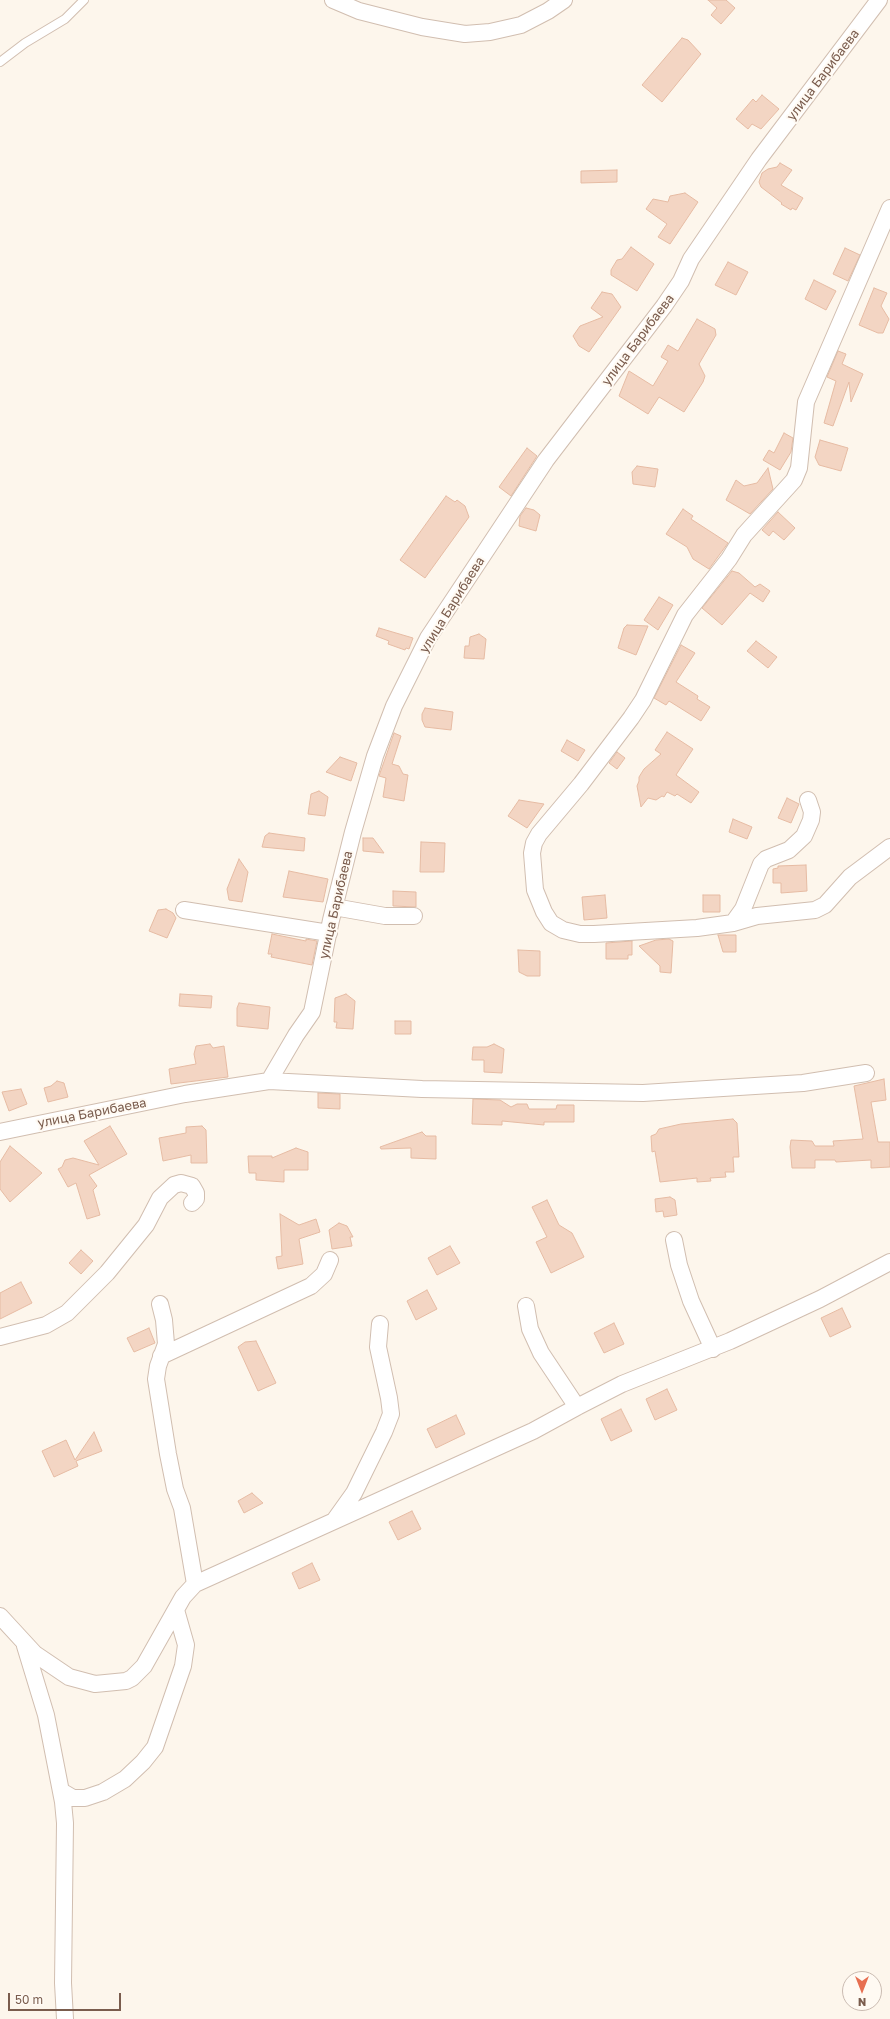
<!DOCTYPE html>
<meta charset="utf-8">
<style>
body{margin:0}
#map{position:relative;width:890px;height:2019px;overflow:hidden;background:#fdf6ec;font-family:"Golos Text",sans-serif}
canvas{display:block}
.north{position:absolute;left:842px;top:1971px;width:40px;height:40px;box-sizing:border-box;background:#fffaf3;border:1px solid #cabbb1;border-radius:50%;rotate:180deg;font-size:11px;font-weight:700;line-height:16px;text-align:center;color:#7a5c4d}
.north::after{content:'';display:block;margin:auto;width:14px;height:18px;background:#e76f51;clip-path:polygon(50% 0,100% 100%,50% 72%,0 100%)}
.scale{position:absolute;left:8px;top:1993px;width:113px;height:18px;box-sizing:border-box;border:2px solid #7a5c4d;border-top:0;padding-left:5px;font-size:12px;line-height:14px;white-space:nowrap;color:#7a5c4d;-webkit-text-stroke:3px #fffaf3;paint-order:stroke}
</style>
<div id="map">
<canvas width="890" height="2019"></canvas>
<div class="north">N</div>
<div class="scale">50 m</div>
</div>
<script>
const context = document.querySelector('canvas').getContext('2d');
context.lineJoin = 'round';
function fillPath(path, color) { context.fillStyle = color; context.fill(path, 'evenodd'); }
const toPath = rows => new Path2D(rows.map(r => 'M' + r).join(''));
function trace(path, color, width, dash) { context.strokeStyle = color; context.lineWidth = width; context.lineCap = dash ? 'butt' : 'round'; context.setLineDash(dash || []); context.stroke(path); }
function label(font, color, halo, rows, align = 'center') {
  context.font = font + ' "Golos Text",sans-serif'; context.lineWidth = 4; context.setLineDash([]); context.textBaseline = 'middle'; context.strokeStyle = halo; context.fillStyle = color; for (const [text, x, y, turn = 0] of rows) {
    context.save(); context.translate(x, y); context.rotate((+turn || 0) * Math.PI / 180); context.textAlign = isNaN(turn) ? turn : align; if (halo) context.strokeText(text, 0, 0); context.fillText(text, 0, 0); context.restore();
  }
}
const building = toPath([
 [708,0,726,0,735,8,721,24,711,15,717,8,708,0],
 [682,38,688,40,701,54,662,102,642,85,682,38],
 [762,95,779,109,761,129,752,124,748,129,736,119,753,99,756,102,762,95],
 [780,163,792,170,781,185,803,198,796,210,792,208,791,210,781,204,782,203,761,187,759,182,762,173,768,169,777,167,780,163],
 [617,170,617,182,581,183,581,171,617,170],
 [685,193,698,202,670,244,658,237,667,224,646,209,653,199,668,202,670,196,685,193],
 [631,247,654,264,637,291,611,275,611,270,617,260,622,259,631,247],
 [845,248,860,255,848,281,833,274,845,248],
 [728,262,748,272,736,295,715,285,728,262],
 [814,280,836,291,826,310,805,299,814,280],
 [874,288,887,293,881,306,889,319,883,333,878,333,859,325,874,288],
 [602,292,612,294,621,307,589,352,579,346,573,336,580,326,603,317,591,308,602,292],
 [697,319,715,329,716,335,699,364,705,376,703,382,684,412,659,397,648,414,619,396,629,371,653,386,668,361,661,357,668,345,678,351,697,319],
 [838,351,846,354,842,364,863,374,851,402,849,382,833,426,824,423,836,381,827,377,838,351],
 [784,433,793,438,791,452,780,470,763,460,769,450,774,453,784,433],
 [820,440,848,448,841,471,819,465,815,457,820,440],
 [527,448,537,456,511,496,499,487,527,448],
 [637,466,658,469,655,487,633,484,632,472,637,466],
 [768,468,773,489,750,514,726,500,736,480,744,486,757,483,768,468],
 [446,496,455,502,457,500,465,506,469,517,425,578,400,560,446,496],
 [526,508,534,510,540,515,536,531,519,526,520,516,526,508],
 [683,509,693,516,691,519,728,543,709,569,693,559,687,547,666,534,683,509],
 [778,512,795,528,784,540,773,531,769,536,762,530,778,512],
 [732,571,739,573,755,587,760,584,770,591,763,602,750,593,722,625,702,608,732,571],
 [659,597,673,605,658,630,644,620,659,597],
 [627,625,648,626,636,655,618,648,624,628,627,625],
 [379,628,413,638,409,649,406,648,405,650,388,644,389,641,376,636,379,628],
 [479,634,486,639,484,659,464,658,465,646,469,646,470,637,479,634],
 [756,641,777,657,768,668,747,651,756,641],
 [681,645,695,653,676,682,698,696,697,699,710,707,701,721,669,701,666,705,654,698,681,645],
 [425,708,453,712,451,730,425,727,422,720,422,714,425,708],
 [667,732,693,749,676,775,699,792,691,803,677,794,675,796,667,792,664,797,662,796,656,800,648,798,641,807,637,786,639,781,639,777,644,769,661,754,655,750,667,732],
 [394,733,401,736,392,764,399,766,403,774,408,775,404,801,383,797,386,778,379,776,394,733],
 [567,740,585,750,578,761,561,751,567,740],
 [617,752,625,758,617,769,609,763,617,752],
 [340,757,357,763,351,781,326,772,340,757],
 [319,791,328,797,325,816,308,814,311,794,319,791],
 [787,798,799,804,791,823,778,818,787,798],
 [519,800,544,804,527,828,508,816,519,800],
 [733,819,752,827,747,839,729,832,733,819],
 [269,833,305,838,304,851,262,847,265,836,269,833],
 [363,838,373,838,384,853,363,851,363,838],
 [421,842,445,843,444,872,420,872,421,842],
 [239,859,248,872,242,902,229,900,227,889,239,859],
 [806,865,807,891,781,893,781,883,773,883,773,869,778,868,778,866,806,865],
 [289,871,328,879,323,902,283,897,289,871],
 [393,891,416,892,416,907,393,906,393,891],
 [605,895,607,918,584,920,582,897,605,895],
 [703,895,720,895,720,912,703,912,703,895],
 [166,909,173,913,176,918,167,938,149,931,158,910,166,909],
 [272,934,306,941,306,939,317,941,312,965,271,957,272,954,268,954,272,934],
 [718,935,736,935,736,952,723,952,718,935],
 [669,939,673,941,671,973,660,972,660,966,639,946,656,940,669,939],
 [632,941,632,955,628,955,628,959,606,959,606,943,632,941],
 [518,950,540,951,540,976,527,976,519,972,518,950],
 [180,994,212,996,211,1008,179,1006,180,994],
 [346,994,355,1001,353,1029,336,1028,337,1022,334,1022,335,998,346,994],
 [239,1003,270,1007,268,1029,237,1026,237,1008,239,1003],
 [395,1021,411,1021,411,1034,395,1034,395,1021],
 [210,1044,213,1048,224,1046,228,1077,171,1084,169,1069,196,1064,194,1054,196,1046,210,1044],
 [494,1044,504,1049,502,1073,484,1072,484,1060,472,1060,473,1047,487,1047,494,1044],
 [884,1079,886,1100,871,1102,878,1142,890,1142,890,1167,871,1168,871,1160,836,1162,835,1160,815,1160,815,1168,792,1168,790,1147,791,1140,812,1141,815,1146,834,1146,833,1141,863,1139,854,1086,884,1079],
 [57,1081,64,1083,68,1097,48,1102,44,1088,51,1086,57,1081],
 [21,1089,27,1104,9,1111,2,1092,21,1089],
 [318,1093,340,1094,340,1109,318,1108,318,1093],
 [473,1099,500,1100,511,1107,517,1104,527,1104,529,1109,556,1109,557,1105,574,1105,574,1122,544,1122,544,1125,502,1121,502,1125,472,1124,473,1099],
 [733,1119,737,1123,739,1157,733,1157,734,1172,725,1172,726,1177,710,1178,711,1181,697,1182,697,1178,660,1182,655,1151,652,1152,651,1136,656,1134,659,1129,681,1124,733,1119],
 [110,1126,127,1154,89,1175,97,1186,93,1190,100,1215,87,1219,76,1183,68,1187,58,1169,62,1167,65,1160,73,1158,99,1165,84,1141,110,1126],
 [202,1126,206,1130,207,1163,191,1163,191,1155,163,1161,159,1138,186,1133,186,1127,202,1126],
 [422,1132,426,1136,436,1136,436,1159,411,1158,411,1148,381,1149,380,1147,422,1132],
 [10,1146,42,1173,10,1202,0,1189,0,1162,10,1146],
 [296,1148,308,1152,308,1170,284,1170,284,1182,256,1180,256,1173,249,1173,248,1156,272,1156,272,1158,296,1148],
 [670,1197,675,1200,677,1215,664,1217,663,1211,656,1212,655,1199,670,1197],
 [547,1200,559,1225,572,1233,584,1257,551,1273,536,1242,547,1237,532,1207,547,1200],
 [280,1214,299,1225,316,1219,320,1232,299,1239,303,1264,278,1269,276,1257,282,1256,280,1214],
 [339,1223,347,1226,353,1237,350,1237,352,1246,332,1249,329,1230,339,1223],
 [450,1246,460,1263,437,1275,428,1258,450,1246],
 [81,1250,93,1261,81,1274,69,1263,81,1250],
 [21,1282,32,1303,0,1319,0,1293,21,1282],
 [427,1290,437,1309,416,1320,407,1301,427,1290],
 [842,1308,851,1327,830,1337,821,1318,842,1308],
 [614,1323,624,1344,604,1353,594,1333,614,1323],
 [149,1328,155,1343,134,1352,127,1338,149,1328],
 [256,1341,276,1383,258,1391,238,1347,245,1342,256,1341],
 [667,1389,677,1410,655,1420,646,1399,667,1389],
 [621,1409,632,1431,611,1441,601,1419,621,1409],
 [456,1415,465,1434,436,1448,427,1429,456,1415],
 [94,1432,102,1451,76,1461,78,1466,54,1477,42,1451,66,1440,75,1460,94,1432],
 [252,1493,263,1503,244,1513,238,1501,252,1493],
 [412,1511,421,1529,398,1540,389,1522,412,1511],
 [312,1563,320,1580,299,1589,292,1573,312,1563]
]);
fillPath(building, '#f3d5c3');
trace(building, '#e6bba3', 1);
const lane = toPath([
 [0,62,25,43,65,19,84,0]
]);
const street = toPath([
 [333,0,359,11,422,27,465,34,490,32,521,25,548,11,564,0],
 [890,208,806,402,799,468,794,480,744,535,729,559,685,615,643,700,631,718,581,784,539,834,534,843,532,853,535,890,544,912,551,923,563,930,580,934,594,934,697,928,733,923,757,916,815,910,825,905,850,877,890,847],
 [334,907,385,916,414,916],
 [184,910,329,933],
 [733,923,743,909,761,864,766,859,789,850,804,836,811,820,812,812,808,800],
 [269,1081,296,1035,312,1012,331,920,353,832,375,756,394,706,428,638,546,460,664,306,681,281,691,259,759,159,879,0],
 [0,1132,185,1094,269,1081,422,1089,643,1093,803,1083,866,1073],
 [674,1240,679,1265,691,1301,713,1349],
 [160,1304,164,1320,166,1344,158,1366,156,1379,168,1454,175,1489,182,1508,195,1584],
 [526,1306,530,1329,541,1353,577,1407],
 [0,1337,46,1325,67,1313,107,1273,146,1225,160,1198,174,1185,181,1183,192,1186,196,1193,196,1199,192,1203],
 [161,1356,311,1286,324,1274,330,1260],
 [334,1521,354,1493,384,1432,391,1414,389,1398,378,1347,380,1324],
 [0,1616,35,1654,69,1677,95,1684,126,1681,132,1678,144,1666,183,1597,195,1584,533,1431,577,1407,622,1384,730,1341,820,1299,890,1262],
 [25,1646,46,1715,63,1802,65,1823,63,1983,65,2019],
 [61,1791,73,1798,85,1798,103,1792,125,1779,143,1762,155,1747,183,1666,186,1645,176,1610]
]);
trace(lane, '#d1beb0', 10);
trace(street, '#d1beb0', 18);
trace(lane, '#fff', 8);
trace(street, '#fff', 16);
label('13px', '#7a5c4d', '#fffaf3', [
 ["улица Барибаева",823,75,-53],
 ["улица Барибаева",638,340,-53],
 ["улица Барибаева",452,605,-58],
 ["улица Барибаева",336,905,-77],
 ["улица Барибаева",92,1113,-11]
]);
</script>
